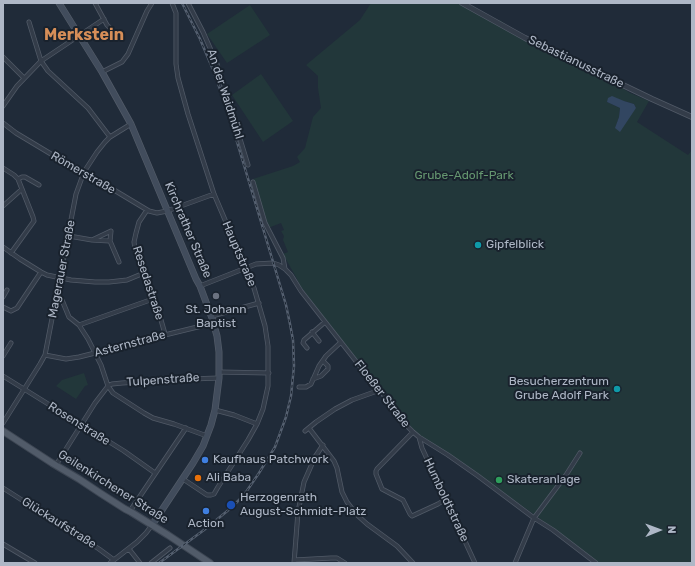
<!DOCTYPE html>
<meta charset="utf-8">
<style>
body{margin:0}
#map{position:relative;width:695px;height:566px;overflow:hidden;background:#202b39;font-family:Rubik,sans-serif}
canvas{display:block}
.frame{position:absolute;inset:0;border:4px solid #aeb7c6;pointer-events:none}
.north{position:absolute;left:639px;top:510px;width:40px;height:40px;-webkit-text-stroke:3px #19222d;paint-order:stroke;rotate:89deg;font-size:11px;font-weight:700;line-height:16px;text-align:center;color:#aeb7c6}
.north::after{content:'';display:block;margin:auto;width:14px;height:18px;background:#aeb7c6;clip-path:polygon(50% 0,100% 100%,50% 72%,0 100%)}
</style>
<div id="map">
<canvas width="695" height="566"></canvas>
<div class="frame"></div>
<div class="north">N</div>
</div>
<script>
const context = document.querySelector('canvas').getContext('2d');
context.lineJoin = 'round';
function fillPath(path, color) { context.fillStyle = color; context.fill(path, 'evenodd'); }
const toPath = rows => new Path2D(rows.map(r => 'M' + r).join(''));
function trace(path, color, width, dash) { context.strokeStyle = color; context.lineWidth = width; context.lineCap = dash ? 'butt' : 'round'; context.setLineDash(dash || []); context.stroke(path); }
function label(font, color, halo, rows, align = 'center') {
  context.font = font + ' Rubik,sans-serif'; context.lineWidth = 4; context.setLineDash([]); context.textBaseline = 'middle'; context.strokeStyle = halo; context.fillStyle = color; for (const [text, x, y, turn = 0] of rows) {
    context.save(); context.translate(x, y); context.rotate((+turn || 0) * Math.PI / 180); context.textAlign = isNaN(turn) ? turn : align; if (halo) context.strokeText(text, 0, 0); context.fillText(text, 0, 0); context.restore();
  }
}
fillPath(toPath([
 [371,3,460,3,496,24,500,20,519,35,610,80,630,93,649,101,637,122,688,155,692,150,692,563,598,563,550,528,550,527,538,517,476,474,477,473,417,434,404,418,397,407,341,340,298,283,297,279,283,254,288,252,283,240,284,236,281,231,284,230,281,223,268,228,253,179,293,166,300,162,297,157,305,148,313,117,321,108,318,88,318,76,306,65,360,20],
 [624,101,634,104,636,108,616,126,619,117,620,108,607,102],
 [250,5,270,35,227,63,207,34],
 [261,74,293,121,263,142,232,95],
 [84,373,88,385,85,386,76,399,56,386,62,380]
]), '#22373a');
fillPath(toPath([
 [612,96,624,101,634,104,636,108,620,132,615,128,619,117,620,108,607,102,608,98]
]), '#324661');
const minor = toPath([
 [95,3,107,25,110,28],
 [172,3,176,13,176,64,178,78,188,114,214,194,254,288,265,326,268,346,268,386,263,409,257,424,248,440,218,487,214,494,211,495,207,495,183,479],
 [188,3,203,32,217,64,248,165],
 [29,22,41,61,48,71,88,108,110,137],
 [3,57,24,78],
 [102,72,122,62,128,54,147,11,152,3],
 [3,106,17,86,41,61,104,19],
 [3,123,16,133,51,154,84,172,149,211,157,213,167,211,214,194],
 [3,168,14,175,18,179,33,217,34,221,11,253],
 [18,179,22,177,25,177,39,185],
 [253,182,265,223,283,258,285,269],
 [3,206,22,189],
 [147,210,139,222,136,233,134,242,135,249,161,320,165,334],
 [69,236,92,240,110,241,111,231,92,240],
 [110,241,119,262],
 [3,247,20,259,41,272,47,275,71,280,95,282,109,282,127,280,144,273],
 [200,286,256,264,273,263,279,265,285,269,291,275,301,291,366,374,372,380,408,427,413,432,419,437,448,455,478,476,534,518,553,530,596,563],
 [3,297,7,290],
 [3,307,11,311,17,308,41,272],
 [212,316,259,303],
 [79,325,153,299],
 [312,332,319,341],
 [307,348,303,343,304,340,325,322],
 [45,355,66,359,79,357,111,349,136,342,214,323],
 [3,356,11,343],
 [219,372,269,373],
 [3,376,124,451,155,473],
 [313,379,321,376,328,369,328,366,323,361],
 [299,387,306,387,311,384,319,366,326,356,341,342],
 [215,410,234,415,257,424],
 [3,423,40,364,45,355,76,194,84,172,97,152,105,142,110,137,131,124],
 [309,428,334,461,337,468,342,492,347,502,357,515,367,524,397,546,413,563],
 [305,431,316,422,335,409,352,400,380,390],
 [413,432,377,469,376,471,376,474,382,489,403,500,410,514,412,516,438,504,446,499],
 [207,436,174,424,153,418,144,413,113,393,108,386,112,384,122,383,190,379,219,378],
 [419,437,422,448,475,563],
 [56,465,95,403,108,386,101,365,88,339,79,325,69,317,62,300,59,296,57,295],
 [3,488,99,549,114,560],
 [130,511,186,428],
 [3,544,35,563],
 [129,549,140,563],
 [295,560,331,558,337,558,345,563],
 [110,563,137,542,146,533,152,525],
 [151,563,170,548],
 [294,563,298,512,304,482,315,457,323,445],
 [515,563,534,518,566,475,580,453]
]);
const tertiary = toPath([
 [462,3,525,38,652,99,692,117]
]);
const secondary = toPath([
 [59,3,102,72,131,124,196,279,200,286,212,318,217,336,219,352,219,378,215,410,211,425,203,446,193,463,152,525]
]);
const primary = toPath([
 [3,431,52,463,79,479,100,493,125,509,131,512,168,535,210,563]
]);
trace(minor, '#515a67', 5);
trace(tertiary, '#515a67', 6);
trace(secondary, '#515a67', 7);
trace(primary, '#3d4653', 8);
trace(minor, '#333c49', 3.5);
trace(tertiary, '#333c49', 4.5);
trace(secondary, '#414c5c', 5.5);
trace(primary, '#515b69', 6);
const rail = toPath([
 [159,563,204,530,231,508,244,495,259,473,275,447,286,417,291,396,294,366,293,340,290,324,286,305,228,112,214,72,200,39,182,3]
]);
trace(rail, '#556070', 2.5);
trace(rail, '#19222d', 1, [3]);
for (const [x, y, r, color] of [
 [478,245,4,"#0f9aa8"],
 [216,296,4,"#6b7280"],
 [617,389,4,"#0f9aa8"],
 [205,460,4,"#3f7fe0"],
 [198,478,4,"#e8710a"],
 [499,480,4,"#2e9e5b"],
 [231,505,5,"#1a4fb4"],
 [206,511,4,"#3f7fe0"]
]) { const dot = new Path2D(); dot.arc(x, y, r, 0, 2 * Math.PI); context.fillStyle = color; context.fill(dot); trace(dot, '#19222d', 1.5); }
label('12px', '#aeb7c6', '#19222d', [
 ["Sebastianusstraße",576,62,26],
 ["An der Waidmühl",225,94,72],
 ["Römerstraße",83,173,30],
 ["Kirchrather Straße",188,230,67],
 ["Hauptstraße",239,254,67],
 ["Magerauer Straße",62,269,-79],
 ["Resedastraße",148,283,72],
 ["Asternstraße",130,344,-15],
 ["Tulpenstraße",163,380,-4],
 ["Floeßer Straße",382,394,52],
 ["Rosenstraße",79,424,32],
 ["Geilenkirchener Straße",113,487,32],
 ["Humboldtstraße",446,500,65],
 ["Glückaufstraße",59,523,32]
]);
label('12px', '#659770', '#19222d', [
 ["Grube-Adolf-Park",464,176]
]);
label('12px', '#aeb7c6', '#19222d', [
 ["Gipfelblick",486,245],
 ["St. Johann",216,310,"center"],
 ["Baptist",216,324,"center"],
 ["Besucherzentrum",609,382,"right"],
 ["Grube Adolf Park",609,396,"right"],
 ["Kaufhaus Patchwork",213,460],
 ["Ali Baba",206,478],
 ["Skateranlage",507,480],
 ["Herzogenrath",240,498],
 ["August-Schmidt-Platz",240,512],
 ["Action",206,524,"center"]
], 'left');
label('bold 16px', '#d68e58', '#19222d', [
 ["Merkstein",84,35]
]);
</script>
